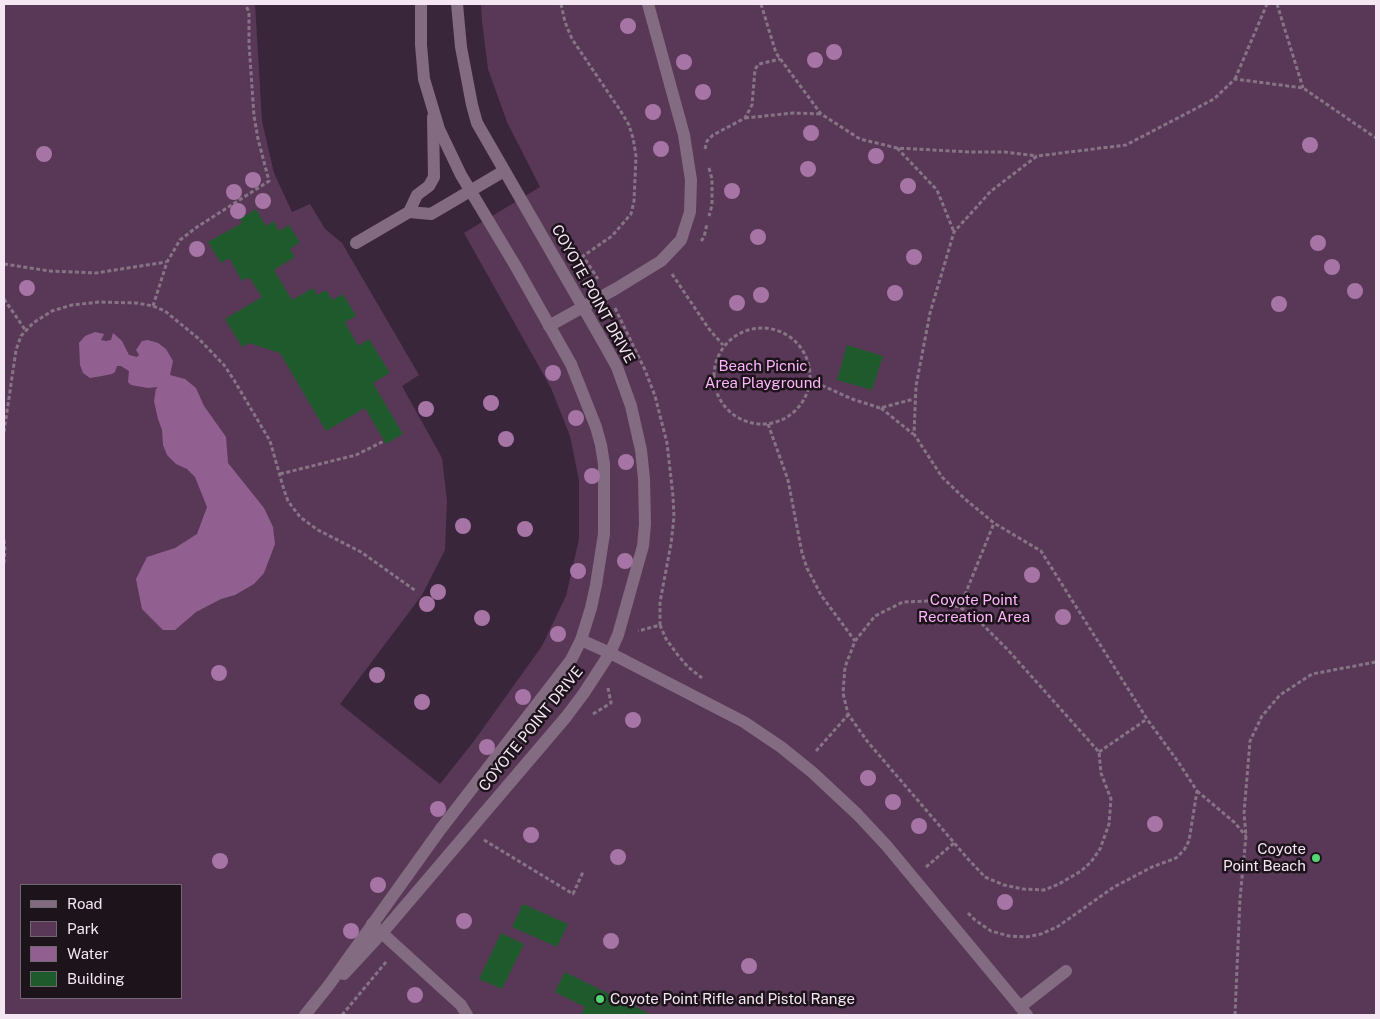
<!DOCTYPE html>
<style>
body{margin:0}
#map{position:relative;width:1380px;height:1019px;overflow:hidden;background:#3a263a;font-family:"Public Sans",sans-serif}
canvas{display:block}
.frame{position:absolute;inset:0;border:5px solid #f4e6f3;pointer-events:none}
.legend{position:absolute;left:20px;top:884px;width:162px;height:115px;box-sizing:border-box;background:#1c131b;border:1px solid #726771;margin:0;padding:6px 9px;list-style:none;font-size:15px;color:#f4e6f3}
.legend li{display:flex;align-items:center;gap:10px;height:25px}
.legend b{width:25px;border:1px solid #726771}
</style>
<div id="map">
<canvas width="1380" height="1019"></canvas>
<div class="frame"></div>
<ul class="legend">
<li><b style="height:6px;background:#836b82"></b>Road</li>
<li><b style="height:14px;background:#593857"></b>Park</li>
<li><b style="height:14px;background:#926090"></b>Water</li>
<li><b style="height:14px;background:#1f5a2d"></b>Building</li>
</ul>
</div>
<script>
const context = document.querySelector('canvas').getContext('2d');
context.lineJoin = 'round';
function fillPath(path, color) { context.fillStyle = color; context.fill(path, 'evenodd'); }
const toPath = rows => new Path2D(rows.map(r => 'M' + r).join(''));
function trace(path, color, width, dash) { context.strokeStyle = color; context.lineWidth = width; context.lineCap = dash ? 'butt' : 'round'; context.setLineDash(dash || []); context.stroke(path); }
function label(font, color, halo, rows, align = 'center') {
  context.font = font + ' "Public Sans",sans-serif'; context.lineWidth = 5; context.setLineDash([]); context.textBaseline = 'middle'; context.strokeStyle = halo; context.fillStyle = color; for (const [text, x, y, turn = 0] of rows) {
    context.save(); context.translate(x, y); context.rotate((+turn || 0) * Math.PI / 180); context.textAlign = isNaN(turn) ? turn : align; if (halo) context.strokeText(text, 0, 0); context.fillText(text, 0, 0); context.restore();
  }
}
fillPath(toPath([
 [4,4,255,4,262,121,274,173,292,212,310,204,325,229,342,243,419,375,402,386,442,458,447,501,445,550,422,595,340,704,440,784,474,741,542,646,566,596,579,539,579,480,570,436,551,388,464,233,540,187,507,122,488,69,482,22,481,4,1376,4,1376,1015,4,1015],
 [21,885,181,885,181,998,21,998]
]), '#593857');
fillPath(toPath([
 [95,332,104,334,101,340,106,341,111,340,113,333,122,341,129,355,137,357,139,355,136,350,142,341,148,340,158,343,166,349,173,361,170,375,185,379,196,388,204,406,226,437,228,463,264,508,273,527,275,544,264,573,254,584,235,595,221,599,196,612,175,630,163,630,142,609,136,579,147,557,175,548,197,534,207,507,195,477,187,469,176,464,167,455,163,445,162,430,158,419,154,401,156,389,158,387,148,388,131,385,128,382,129,371,121,366,117,366,115,372,112,374,102,376,90,378,83,373,80,365,79,343,85,336]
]), '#926090');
fillPath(toPath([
 [256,209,266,226,274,221,279,231,289,225,300,242,290,249,295,257,274,270,292,300,313,288,317,295,326,290,332,300,343,294,356,316,345,322,358,346,369,339,390,373,373,383,403,434,386,444,365,408,326,431,280,353,249,343,242,347,225,319,262,297,249,277,242,281,229,258,221,263,208,242,242,223,240,219],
 [847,345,883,356,872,390,837,380],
 [523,904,568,924,557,947,512,927],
 [501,933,524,944,502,989,479,979],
 [565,972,652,1015,581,1015,585,1007,555,992]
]), '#1f5a2d');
trace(toPath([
 [561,4,565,22,572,39,620,110,629,125,633,138,636,156,634,201,631,214,612,236,583,256,598,279],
 [761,4,776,53,821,114,860,139,897,148,970,152,1005,152,1037,156],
 [1277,4,1303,88],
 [1235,79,1267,4],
 [745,118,793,113,821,114],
 [897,148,937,190,954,232],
 [705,149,707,141,713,135,745,118,752,105,755,69,759,64,780,59],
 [709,168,712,179,712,205,709,216],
 [701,241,704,237,707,224],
 [4,264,50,271,96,273,166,262],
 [672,274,709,329,723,345],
 [4,299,26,331],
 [153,306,167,262,180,240,197,227,269,181,258,139,254,116,249,44,249,12,245,4],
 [615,308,645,370,655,396,667,443,673,496,674,517,671,544,660,602,660,625,638,631],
 '714 376a48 48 0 1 1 96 0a48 48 0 1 1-96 0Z',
 [810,380,852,399,880,408,914,399],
 [881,408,913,434],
 [768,424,788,480,802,553,807,568,821,595,855,641],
 [4,432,16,350,21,336,33,323,52,311,72,305,99,302,137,303,153,306,165,311,199,339,224,365,234,380,270,441,284,490,288,501,300,517,318,530,361,552,416,591],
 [280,474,356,455,384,441],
 [4,540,5,550,4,564],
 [929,601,960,607,980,622,1008,650,1099,752,1101,773,1111,799,1109,824,1100,849,1091,862,1081,871,1059,884,1044,890,1023,889,1004,885,985,877,968,859,867,741,848,714,843,693,845,667,855,641,875,616,903,602,929,601],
 [960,607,994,523],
 [660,625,666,639,677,654,688,667,702,678],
 [593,714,611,703,608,688],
 [816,751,848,715],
 [1099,752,1147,719],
 [1197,791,1234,822,1246,836],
 [484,840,573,894,583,872],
 [926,867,954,843],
 [968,913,975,920,991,931,1009,936,1026,937,1041,934,1057,927,1114,887,1152,867,1176,858,1184,850,1189,841,1197,791,1179,763,1147,719,1041,551,994,523,965,499,942,477,914,434,916,386,930,313,954,232,991,191,1037,156,1126,145,1214,99,1235,79,1303,88,1376,138],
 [342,1015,386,962],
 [1235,1015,1240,899,1246,836,1244,813,1250,741,1262,716,1280,695,1312,674,1376,662]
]), '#867485', 3, [4, 2.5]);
trace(toPath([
 [433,117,434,177,429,186,417,195,409,212,431,214,504,171],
 [356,243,409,212],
 [549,326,617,288,661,261,681,240,690,212,691,180,684,135,648,4],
 [581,640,610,653,744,722,781,747,812,772,857,814,886,845,1027,1015],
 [372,924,461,1005,467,1015],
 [1020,1007,1066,971]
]), '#836b82', 12);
trace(toPath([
 [344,974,382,933,566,717,584,693,610,653,618,635,643,546,645,524,644,479,641,450,631,406,617,367,606,347,477,123,472,105,461,47,457,4],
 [305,1015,329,985,440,830,571,660,581,640,591,608,596,585,604,534,604,464,601,445,596,427,571,364,515,265,461,175,439,129,424,79,421,45,421,4]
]), '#836b82', 12);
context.fillStyle = '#a675a5';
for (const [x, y] of [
 [628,26],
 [834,52],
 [815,60],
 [684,62],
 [703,92],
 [653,112],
 [811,133],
 [1310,145],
 [661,149],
 [44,154],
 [876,156],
 [808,169],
 [253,180],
 [908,186],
 [732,191],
 [234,192],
 [263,201],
 [238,211],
 [758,237],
 [1318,243],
 [197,249],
 [914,257],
 [1332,267],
 [27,288],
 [1355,291],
 [895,293],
 [761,295],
 [737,303],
 [1279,304],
 [553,373],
 [491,403],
 [426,409],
 [576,418],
 [506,439],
 [626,462],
 [592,476],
 [463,526],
 [525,529],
 [625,561],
 [578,571],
 [1032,575],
 [438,592],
 [427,604],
 [1063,617],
 [482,618],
 [558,634],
 [219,673],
 [377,675],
 [523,697],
 [422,702],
 [633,720],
 [487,747],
 [868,778],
 [893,802],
 [438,809],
 [1155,824],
 [919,826],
 [531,835],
 [618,857],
 [220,861],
 [378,885],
 [1005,902],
 [464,921],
 [351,931],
 [611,941],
 [749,966],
 [415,995]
]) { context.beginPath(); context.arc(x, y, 8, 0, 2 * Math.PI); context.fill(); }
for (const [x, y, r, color] of [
 [1316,858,5,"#53d673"],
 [600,999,5,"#53d673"]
]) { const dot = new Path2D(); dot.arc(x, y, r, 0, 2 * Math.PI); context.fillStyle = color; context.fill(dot); trace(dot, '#1c131b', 2); }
label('15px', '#f4e6f3', '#1c131b', [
 ["COYOTE POINT DRIVE",593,294,61],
 ["COYOTE POINT DRIVE",531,729,-51]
]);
label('15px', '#ffb5fc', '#1c131b', [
 ["Beach Picnic",763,366],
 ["Area Playground",763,383],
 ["Coyote Point",974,600],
 ["Recreation Area",974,617]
]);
label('15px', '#f4e6f3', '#1c131b', [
 ["Coyote",1306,849],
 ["Point Beach",1306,866],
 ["Coyote Point Rifle and Pistol Range",610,999,"left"]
], 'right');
</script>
